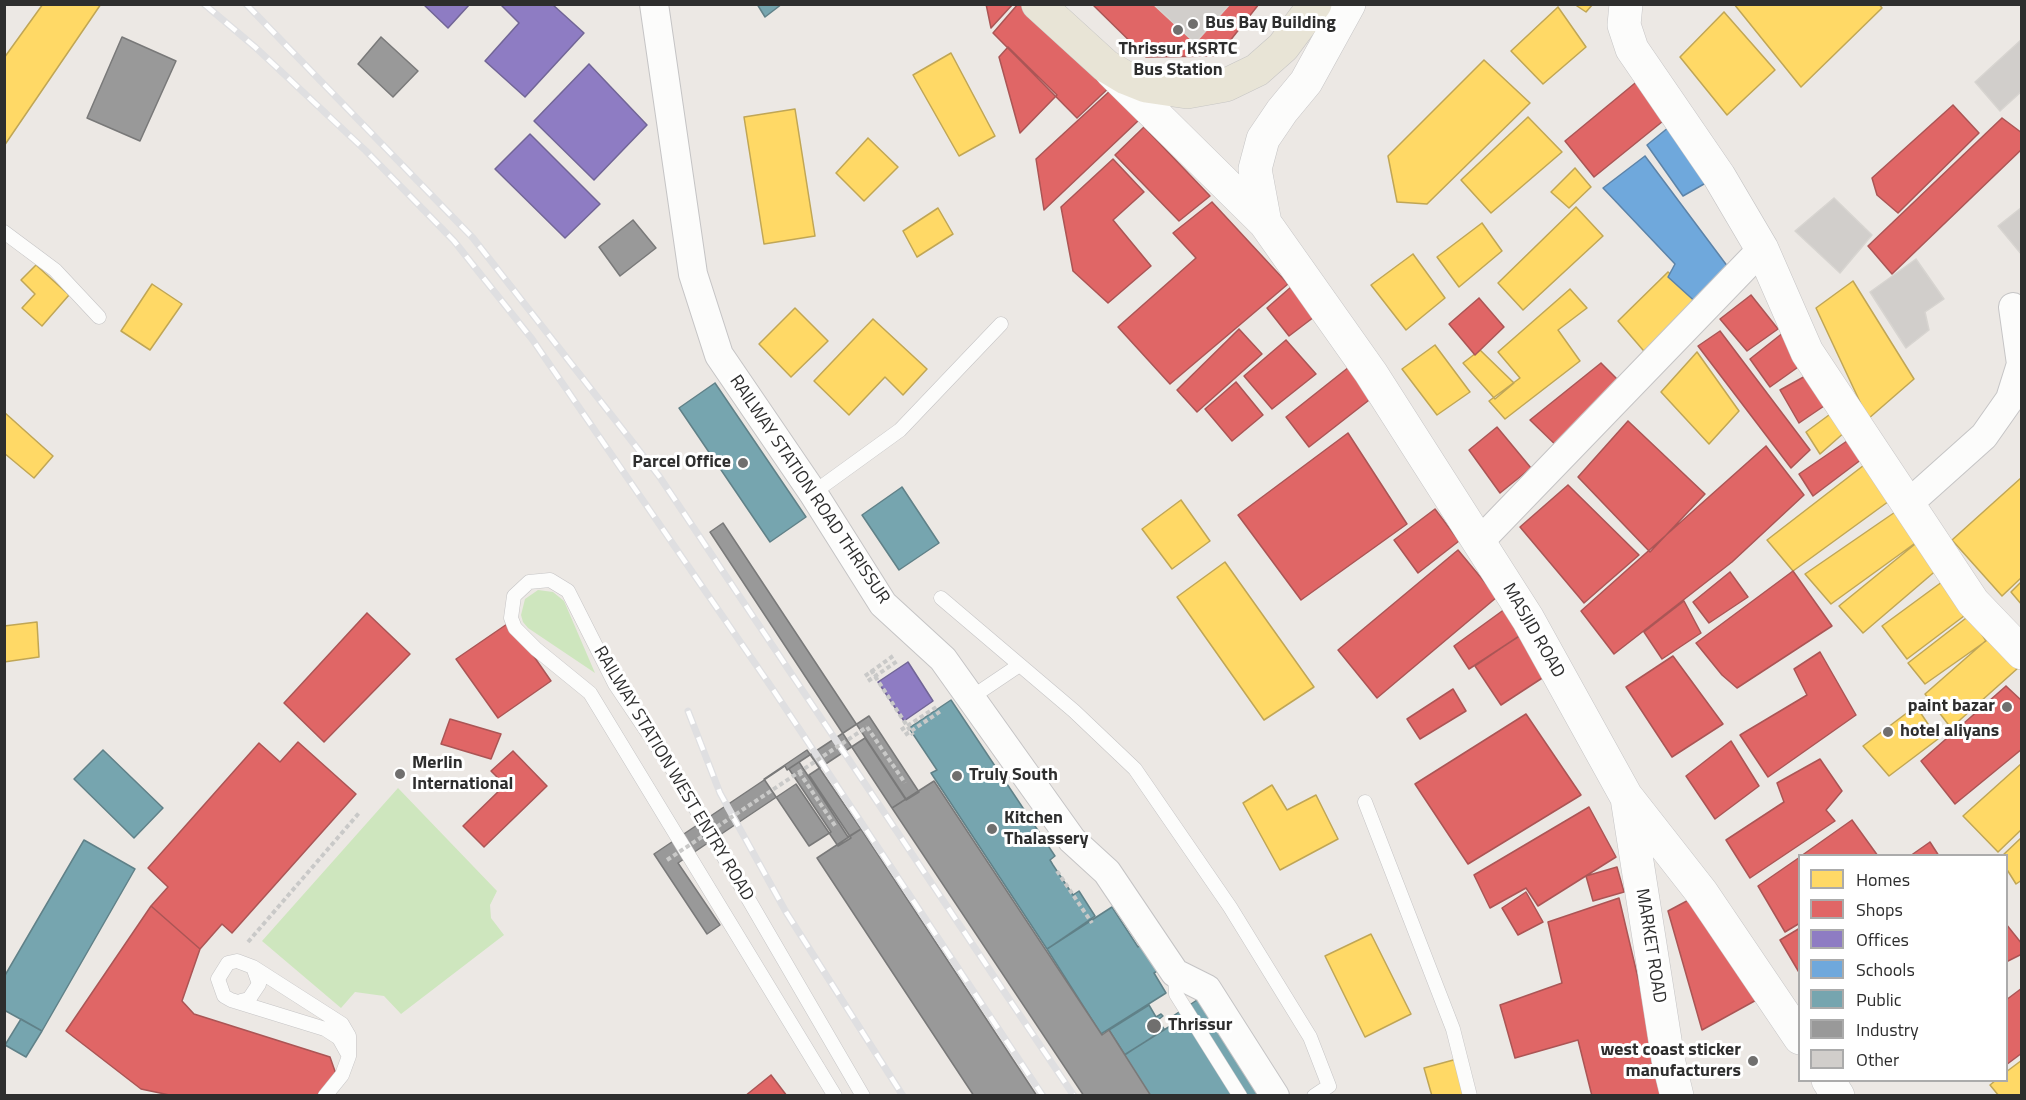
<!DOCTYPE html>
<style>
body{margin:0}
#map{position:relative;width:2026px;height:1100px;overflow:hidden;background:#ece8e4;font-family:"Titillium Web",sans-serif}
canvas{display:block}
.frame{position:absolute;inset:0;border:6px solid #2e2e2e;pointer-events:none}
.legend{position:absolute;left:1798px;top:854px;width:210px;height:228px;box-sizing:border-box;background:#fff;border:2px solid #ababab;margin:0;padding:8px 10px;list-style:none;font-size:18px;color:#2e2e2e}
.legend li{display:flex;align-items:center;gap:12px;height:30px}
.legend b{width:30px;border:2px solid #ababab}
</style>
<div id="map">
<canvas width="2026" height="1100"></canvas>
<div class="frame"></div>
<ul class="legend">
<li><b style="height:16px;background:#ffd966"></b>Homes</li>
<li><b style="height:16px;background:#e06666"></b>Shops</li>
<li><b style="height:16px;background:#8e7cc3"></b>Offices</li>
<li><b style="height:16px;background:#6fa8dc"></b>Schools</li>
<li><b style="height:16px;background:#76a5af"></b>Public</li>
<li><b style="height:16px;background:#999"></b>Industry</li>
<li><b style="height:16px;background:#d1cecb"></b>Other</li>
</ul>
</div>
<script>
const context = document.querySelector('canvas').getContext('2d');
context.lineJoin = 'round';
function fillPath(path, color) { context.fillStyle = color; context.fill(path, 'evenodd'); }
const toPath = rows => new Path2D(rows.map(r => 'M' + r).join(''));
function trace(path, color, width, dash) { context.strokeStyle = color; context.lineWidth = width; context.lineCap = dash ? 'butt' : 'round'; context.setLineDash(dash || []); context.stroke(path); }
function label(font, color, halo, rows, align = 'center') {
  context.font = font + ' "Titillium Web",sans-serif'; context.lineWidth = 6; context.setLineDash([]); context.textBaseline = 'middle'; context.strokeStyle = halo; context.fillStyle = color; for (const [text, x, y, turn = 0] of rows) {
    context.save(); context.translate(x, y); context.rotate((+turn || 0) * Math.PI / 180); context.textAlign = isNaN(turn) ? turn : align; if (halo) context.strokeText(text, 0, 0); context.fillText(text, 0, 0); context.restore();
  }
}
fillPath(toPath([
 [538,590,553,592,564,601,595,673,528,628,523,622,521,615,525,599],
 [398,788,497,891,490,905,491,918,504,935,401,1014,384,996,355,992,341,1008,262,941]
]), '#cee6be');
const homes = toPath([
 [43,4,101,4,4,146,4,58,43,4],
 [1574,4,1593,4,1586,12,1574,4],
 [1734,4,1879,4,1882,8,1801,87,1734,4],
 [1558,7,1586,47,1543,84,1511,51,1558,7],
 [1724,12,1775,70,1727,115,1680,57,1724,12],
 [951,53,995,136,959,156,913,75,951,53],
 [1484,60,1530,103,1427,204,1397,202,1388,156,1484,60],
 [795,109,815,236,764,244,744,117,795,109],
 [1528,117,1562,152,1491,213,1461,180,1528,117],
 [868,138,898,167,864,201,836,173,868,138],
 [1575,168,1591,187,1569,208,1551,192,1575,168],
 [1576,207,1603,236,1523,310,1498,283,1576,207],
 [938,208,953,234,917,257,903,231,938,208],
 [1482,223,1502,251,1459,287,1437,257,1482,223],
 [1413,254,1445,298,1406,330,1371,285,1413,254],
 [36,265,69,295,42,326,22,308,35,294,21,280,36,265],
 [1668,272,1699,301,1649,357,1618,321,1668,272],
 [1853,281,1914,379,1868,419,1816,308,1853,281],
 [152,284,182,304,150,350,121,331,152,284],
 [1570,289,1587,308,1558,330,1580,361,1505,419,1489,401,1520,378,1498,352,1570,289],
 [795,308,828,341,791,377,759,344,795,308],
 [873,319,927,369,903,395,885,377,849,415,814,381,873,319],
 [1435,345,1470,392,1437,415,1402,369,1435,345],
 [1480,350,1514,383,1495,399,1463,363,1480,350],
 [1697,352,1739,411,1709,444,1661,392,1697,352],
 [4,412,53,456,34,478,4,453,4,412],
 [1833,412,1846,431,1820,454,1806,432,1833,412],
 [1868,462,1896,496,1793,571,1767,540,1868,462],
 [2022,477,2022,577,2002,596,1952,540,2022,477],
 [1181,500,1210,541,1172,569,1142,529,1181,500],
 [1901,508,1925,536,1831,604,1805,574,1901,508],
 [1925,536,1946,562,1863,633,1839,606,1925,536],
 [1225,562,1314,687,1264,720,1177,597,1225,562],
 [1946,579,1968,613,1907,659,1882,626,1946,579],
 [2022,581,2022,605,2011,592,2022,581],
 [1970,615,1986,641,1925,684,1908,663,1970,615],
 [37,622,39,657,4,662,4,626,37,622],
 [1990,637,2018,668,1951,728,1925,694,1990,637],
 [1916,706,1938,739,1889,776,1863,746,1916,706],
 [2022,763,2022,829,1998,852,1963,816,2022,763],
 [1272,785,1287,810,1316,795,1338,839,1280,870,1243,803,1272,785],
 [2022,837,2022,880,2016,884,2006,868,2006,856,2002,856,2022,837],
 [1371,934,1411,1014,1365,1037,1325,956,1371,934],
 [1457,1059,1466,1096,1432,1096,1424,1068,1457,1059],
 [2022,1060,2022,1096,1999,1096,1990,1085,1996,1080,2006,1080,2006,1072,2022,1060]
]);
fillPath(homes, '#ffd966');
trace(homes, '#c0a655', 1.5);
const shops = toPath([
 [986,4,1013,4,991,28,986,4],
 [1018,4,1027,4,1115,82,1077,118,993,33,1018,4],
 [1092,4,1259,4,1218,56,1146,57,1092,4],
 [1008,47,1057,95,1020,133,999,57,1008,47],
 [1640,79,1668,117,1594,177,1565,141,1640,79],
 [1112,89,1139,120,1044,210,1036,159,1112,89],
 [1953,105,1979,133,1898,213,1877,195,1872,178,1953,105],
 [2002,118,2022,133,2022,149,1892,274,1868,246,2002,118],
 [1144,127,1210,196,1179,221,1115,155,1144,127],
 [1113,159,1144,192,1113,220,1151,266,1108,303,1073,271,1061,207,1113,159],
 [1212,202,1288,284,1170,384,1118,327,1196,258,1173,233,1212,202],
 [1291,287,1314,317,1289,336,1267,308,1291,287],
 [1751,295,1778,329,1747,351,1720,319,1751,295],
 [1479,298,1504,327,1475,355,1449,324,1479,298],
 [1239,329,1262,354,1197,412,1177,390,1239,329],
 [1720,331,1810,450,1791,468,1698,346,1720,331],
 [1784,332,1801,365,1770,387,1750,359,1784,332],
 [1286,340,1316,374,1272,409,1244,376,1286,340],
 [1601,363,1627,389,1564,453,1530,420,1601,363],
 [1349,367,1373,397,1309,447,1286,417,1349,367],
 [1809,374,1827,404,1799,423,1780,390,1809,374],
 [1236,382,1263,415,1232,441,1205,409,1236,382],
 [1628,421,1705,494,1650,552,1578,477,1628,421],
 [1497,427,1531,468,1500,493,1469,450,1497,427],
 [1348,433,1407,524,1301,600,1238,515,1348,433],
 [1847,441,1862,459,1813,496,1799,474,1847,441],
 [1766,446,1804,495,1732,562,1614,654,1581,611,1766,446],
 [1568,485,1639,555,1584,603,1520,527,1568,485],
 [1435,509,1459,541,1418,573,1394,540,1435,509],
 [1458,550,1497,597,1377,698,1338,650,1458,550],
 [1793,571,1832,626,1737,688,1722,675,1696,643,1793,571],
 [1730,572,1748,597,1709,623,1693,602,1730,572],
 [1684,601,1701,633,1662,659,1644,632,1684,601],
 [1509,606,1527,631,1469,669,1454,646,1509,606],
 [367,613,410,654,324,742,284,703,367,613],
 [510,622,551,681,498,718,456,659,510,622],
 [1528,630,1553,671,1501,705,1475,666,1528,630],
 [1820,652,1856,715,1768,777,1740,735,1807,695,1794,669,1820,652],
 [1673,656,1723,724,1672,757,1626,687,1673,656],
 [2006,686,2022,701,2022,749,1955,804,1921,761,2006,686],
 [1453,689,1466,711,1420,739,1407,719,1453,689],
 [1526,714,1581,795,1468,864,1415,784,1526,714],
 [450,719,501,734,491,759,441,744,450,719],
 [1731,741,1759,786,1715,819,1686,776,1731,741],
 [298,742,356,794,232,933,222,924,200,949,151,906,168,887,148,868,259,743,280,762,298,742],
 [513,751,547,786,484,847,463,826,505,785,491,771,513,751],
 [1820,759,1842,791,1826,810,1835,821,1750,878,1726,840,1784,802,1777,783,1820,759],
 [1589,807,1616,857,1538,906,1526,888,1490,908,1474,875,1589,807],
 [1852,820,1878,856,1801,856,1852,820],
 [1930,842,1939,856,1910,856,1930,842],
 [1800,857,1800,923,1785,932,1758,886,1800,857],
 [1617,867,1624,892,1593,901,1586,876,1617,867],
 [1526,892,1543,922,1518,935,1502,908,1526,892],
 [1698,895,1760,998,1702,1030,1668,911,1698,895],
 [1619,898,1666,1096,1592,1096,1578,1040,1515,1058,1500,1005,1562,983,1548,922,1619,898],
 [151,906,200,949,182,1001,194,1014,330,1057,337,1077,322,1096,174,1096,141,1089,66,1031,151,906],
 [2006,924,2022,944,2022,954,2006,962,2006,924],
 [1800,928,1800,974,1780,940,1800,928],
 [2022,988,2022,1053,2006,1065,2006,1000,2022,988],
 [771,1075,787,1096,745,1096,771,1075]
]);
fillPath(shops, '#e06666');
trace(shops, '#ab5555', 1.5);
const offices = toPath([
 [423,4,470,4,448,28,423,4],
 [500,4,552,4,584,33,525,97,485,61,519,23,500,4],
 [589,64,647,125,594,180,534,121,589,64],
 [530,134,600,204,565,238,495,169,530,134],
 [908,662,933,701,904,721,878,682,908,662]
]);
fillPath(offices, '#8e7cc3');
trace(offices, '#716596', 1.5);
const schools = toPath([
 [1669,127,1711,180,1683,196,1647,145,1669,127],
 [1645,156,1731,271,1700,306,1668,277,1675,264,1603,188,1645,156]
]);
fillPath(schools, '#6fa8dc');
trace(schools, '#5c83a8', 1.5);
const public = toPath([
 [757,4,782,4,765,17,757,4],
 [715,383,806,517,770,542,679,408,715,383],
 [902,487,939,543,899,570,862,515,902,487],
 [951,700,1055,856,1050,860,1053,865,1073,895,1079,891,1095,916,1047,949,931,773,937,770,909,728,951,700],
 [103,750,163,808,134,838,74,779,103,750],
 [84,840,135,869,42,1031,4,1010,4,977,84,840],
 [1112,907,1138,947,1145,942,1162,968,1154,973,1166,993,1101,1034,1047,949,1112,907],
 [1203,996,1268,1096,1146,1096,1121,1057,1175,1023,1173,1016,1203,996],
 [1149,1005,1156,1017,1161,1014,1163,1016,1158,1020,1164,1029,1125,1055,1109,1030,1149,1005],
 [21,1019,42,1031,26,1057,5,1045,21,1019]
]);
fillPath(public, '#76a5af');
trace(public, '#608188', 1.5);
const industry = toPath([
 [122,37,176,61,140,141,87,118,122,37],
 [381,37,418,71,393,97,358,64,381,37],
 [633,220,656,248,620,276,599,247,633,220],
 [723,523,906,799,892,808,710,532,723,523],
 [869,716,919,792,906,800,865,738,809,775,851,838,838,846,796,784,678,863,720,925,707,934,654,854,785,766,787,770,869,716],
 [807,750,861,829,848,837,799,762,789,769,831,832,809,846,764,779,807,750],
 [934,781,1102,1035,1109,1030,1151,1096,1084,1096,892,808,934,781],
 [861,829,1037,1096,974,1096,817,858,861,829]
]);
fillPath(industry, '#999');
trace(industry, '#797979', 1.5);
const building = toPath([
 [1153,4,1230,4,1195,43,1153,4],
 [2022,39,2022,91,2000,111,1975,82,2022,39],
 [1834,198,1872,235,1840,273,1795,231,1834,198],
 [2022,207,2022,255,1998,226,2022,207],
 [1916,259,1944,299,1925,312,1929,330,1906,348,1870,292,1916,259]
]);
fillPath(building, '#d1cecb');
trace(building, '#d7d4d0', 1.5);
const lane = toPath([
 [4,232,55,270,99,317],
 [813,493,900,430,1001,324],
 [941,598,1074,711,1135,769,1230,907,1310,1037,1329,1086,1314,1096],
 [972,697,1018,666],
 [1365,802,1453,1029,1470,1096],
 [253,967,342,1024,349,1036,349,1056,342,1075,325,1096],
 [1175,973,1176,994,1240,1096],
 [241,1001,249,999,259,984,253,967,237,961,228,963,218,979,224,996,231,1000,325,1029,339,1038,349,1056],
 [835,1096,590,693,536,649,515,628,511,618,514,596,529,582,550,580,568,591,615,684,675,773,863,1096]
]);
const street = toPath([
 [654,4,693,274,719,355,813,493,883,604,943,659,1072,840,1107,872,1175,973,1207,989,1275,1096],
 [1908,504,1984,436,2010,399,2021,364,2013,307],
 [1479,542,1762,249]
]);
const secondary = toPath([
 [1626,4,1624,25,1632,49,1719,176,1762,249,1807,352,1973,602,2022,653],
 [1111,71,1265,223,1371,373,1528,619,1626,796,1702,893,1800,1038],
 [1265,223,1255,169,1263,139,1282,111,1306,82,1349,4],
 [1627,798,1668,1059,1677,1096],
 [1828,1080,1838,1096]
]);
const primary = toPath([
 [1038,4,1106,66,1126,78,1146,86,1187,92,1226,85,1257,70,1283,47,1315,4]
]);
trace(lane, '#c5c4c5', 15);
trace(street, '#c5c4c5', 30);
trace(secondary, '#c5c4c5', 34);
trace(primary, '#c6c5c4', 34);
trace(toPath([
 [871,670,913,735],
 [865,676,893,656],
 [868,681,899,660],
 [867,727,905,783],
 [901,730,938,706],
 [905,735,941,711],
 [799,772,836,827],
 [1057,871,1092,923],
 [248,942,359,813]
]), '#c9c9c8', 4, [4.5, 3]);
trace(lane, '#fcfcfb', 14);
trace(street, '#fcfcfb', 28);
trace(secondary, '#fcfcfb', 33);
trace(primary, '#e8e4d6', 33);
const rail = toPath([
 [204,4,255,47,366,151,454,241,532,339,774,691,1043,1096],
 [246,4,473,238,659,476,1074,1096],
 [688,711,720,793,786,912,903,1096]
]);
trace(rail, '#dfdfe1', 7);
trace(rail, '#fff', 4.5, [14]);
trace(toPath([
 [667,860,867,727]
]), '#c9c9c8', 4, [4.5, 3]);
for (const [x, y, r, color] of [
 [1193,24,6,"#706f6e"],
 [1178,30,6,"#706f6e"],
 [743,463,6,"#706f6e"],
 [2007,707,6,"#706f6e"],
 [1888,732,6,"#706f6e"],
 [400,774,6,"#706f6e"],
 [957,776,6,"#706f6e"],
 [992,829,6,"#706f6e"],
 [1154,1026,8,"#706f6e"],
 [1753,1061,6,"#706f6e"]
]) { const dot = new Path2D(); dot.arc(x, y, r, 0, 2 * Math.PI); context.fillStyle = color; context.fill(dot); trace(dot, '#fff', 2); }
label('bold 18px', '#2e2e2e', '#fff', [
 ["Bus Bay Building",1205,24],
 ["Thrissur KSRTC",1178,50,"center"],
 ["Bus Station",1178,71,"center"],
 ["Parcel Office",731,463,"right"],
 ["paint bazar",1995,707,"right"],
 ["hotel aliyans",1900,732],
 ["Merlin",412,764],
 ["International",412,785],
 ["Truly South",969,776],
 ["Kitchen",1004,819],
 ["Thalassery",1004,840],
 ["Thrissur",1168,1026],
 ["west coast sticker",1741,1051,"right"],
 ["manufacturers",1741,1072,"right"]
], 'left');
label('18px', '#2e2e2e', '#fff', [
 ["RAILWAY STATION ROAD THRISSUR",809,490,56],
 ["MASJID ROAD",1533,631,60],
 ["RAILWAY STATION WEST ENTRY ROAD",673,774,59],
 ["MARKET ROAD",1650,946,81]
]);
</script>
